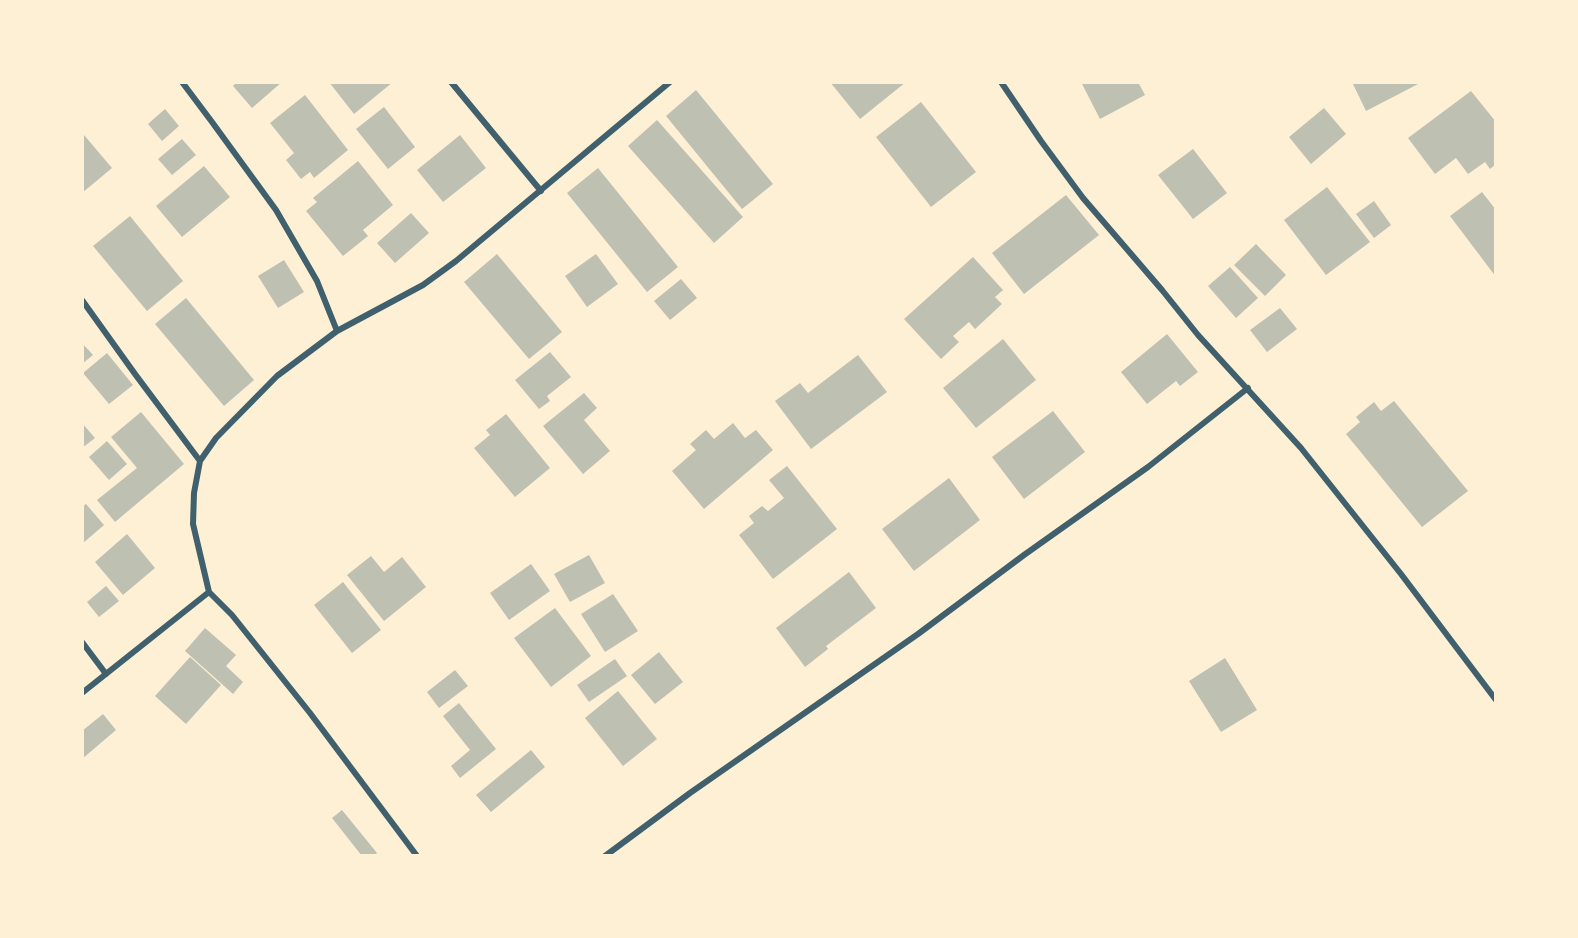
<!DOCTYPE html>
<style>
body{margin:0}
#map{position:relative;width:1578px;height:938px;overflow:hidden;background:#fdf0d5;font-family:Lato,sans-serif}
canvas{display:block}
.frame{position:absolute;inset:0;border:84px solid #fdf0d5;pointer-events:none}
</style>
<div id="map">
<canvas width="1578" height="938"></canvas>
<div class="frame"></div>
</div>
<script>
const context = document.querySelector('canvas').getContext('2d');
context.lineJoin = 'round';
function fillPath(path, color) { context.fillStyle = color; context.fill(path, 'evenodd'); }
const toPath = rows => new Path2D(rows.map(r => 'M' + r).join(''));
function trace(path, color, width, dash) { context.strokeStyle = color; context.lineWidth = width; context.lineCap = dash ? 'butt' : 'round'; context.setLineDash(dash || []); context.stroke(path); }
fillPath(toPath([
 [237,82,282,82,252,108,233,86],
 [329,82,393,82,354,114],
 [830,82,906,82,860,119],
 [1081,82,1138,82,1145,95,1100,119],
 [1352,82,1422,82,1366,111],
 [696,90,773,184,742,209,666,116],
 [1471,91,1496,122,1496,164,1490,169,1485,162,1468,174,1456,158,1435,174,1408,138],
 [305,95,348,150,314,178,310,172,301,179,286,160,294,153,270,123],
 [921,102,976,172,931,207,876,137],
 [384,107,415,147,388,169,356,129],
 [1324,108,1346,134,1311,164,1289,137],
 [165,109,179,126,162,141,148,124],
 [657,120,743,217,714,243,628,146],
 [84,135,112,168,82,193,82,136],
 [460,135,486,168,443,202,417,170],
 [182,139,196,155,172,175,158,159],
 [1193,149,1227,193,1193,219,1158,175],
 [358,161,393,205,363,230,368,236,343,256,306,211,317,202,313,198],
 [204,166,230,197,182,237,156,206],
 [598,168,678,267,647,292,567,193],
 [1327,187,1370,242,1326,275,1284,220],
 [1482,192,1496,210,1496,277,1450,216],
 [1066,195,1099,235,1024,294,992,253],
 [1374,201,1391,225,1374,238,1356,214],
 [411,213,429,233,395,263,377,243],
 [130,216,183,281,147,311,93,246],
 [1256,244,1286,275,1265,296,1234,265],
 [497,254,562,332,529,359,464,282],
 [596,254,618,284,587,307,565,276],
 [973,257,1003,290,995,297,1002,304,975,329,969,322,953,336,959,342,941,359,904,319],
 [284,260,304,292,278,308,258,276],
 [1230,267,1258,298,1236,318,1208,286],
 [681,279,697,298,670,320,654,301],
 [186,298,254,380,224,406,155,324],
 [1280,308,1297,329,1267,352,1250,330],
 [1167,334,1198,372,1180,386,1176,381,1147,404,1121,372],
 [1003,339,1036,380,976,428,943,388],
 [82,343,93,355,82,364],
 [550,352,571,377,547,396,550,401,539,409,515,380],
 [107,353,133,385,109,404,83,373],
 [858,355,887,392,811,449,775,401,800,383,808,393],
 [584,393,597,408,584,420,610,451,583,474,543,426],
 [1394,401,1468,491,1422,527,1346,434,1360,422,1356,417,1374,402,1381,411],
 [1053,411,1085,452,1024,499,992,457],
 [141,412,184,464,115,522,97,500,137,468,111,437],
 [506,414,550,468,515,497,474,448,490,435,486,430],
 [82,423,95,438,82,448],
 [733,423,745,438,756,430,773,450,704,509,672,471,696,450,690,444,706,430,714,439],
 [107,441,127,464,109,480,89,457],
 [787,466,837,529,773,579,739,535,754,523,749,516,762,506,768,511,784,498,769,480],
 [949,478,980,520,914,571,882,529],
 [86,504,104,525,82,544,82,507],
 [127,534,155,568,123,595,95,562],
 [589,555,605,583,570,602,554,574],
 [371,556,384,572,402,557,426,587,384,621,347,575],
 [531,564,550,591,509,620,490,593],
 [849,572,876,608,826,646,828,649,805,667,776,628],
 [343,582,381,630,352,653,314,605],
 [106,586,119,601,99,617,87,602],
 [613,594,638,631,605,652,581,614],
 [555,608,591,656,551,687,514,638],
 [205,628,236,655,226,666,243,682,233,694,185,651],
 [659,652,683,682,655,704,631,675],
 [190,657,221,685,186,724,155,696],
 [1225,658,1257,710,1221,732,1189,681],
 [615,659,627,676,589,702,577,685],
 [455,670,468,686,439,708,427,692],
 [618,691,657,739,623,766,585,718],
 [459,703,496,749,460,778,451,766,470,750,443,716],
 [103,714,116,730,82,759,82,731],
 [531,750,545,767,491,812,476,795],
 [342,810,377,853,374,856,362,856,332,818]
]), '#bec0b2');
trace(toPath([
 [182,82,212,122,276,210,317,281,337,331],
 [451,82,541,191],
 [1001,82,1041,141,1083,198,1162,290,1198,335,1301,448,1401,574,1496,700],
 [82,300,135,374,200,461],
 [82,642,106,674],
 [82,693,209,592],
 [417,856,310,713,232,615,209,592,193,524,194,493,200,461,216,438,277,376,337,331,423,285,456,261,670,82],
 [605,856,690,793,918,634,1024,555,1148,467,1248,388]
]), '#3f606c', 6);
</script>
